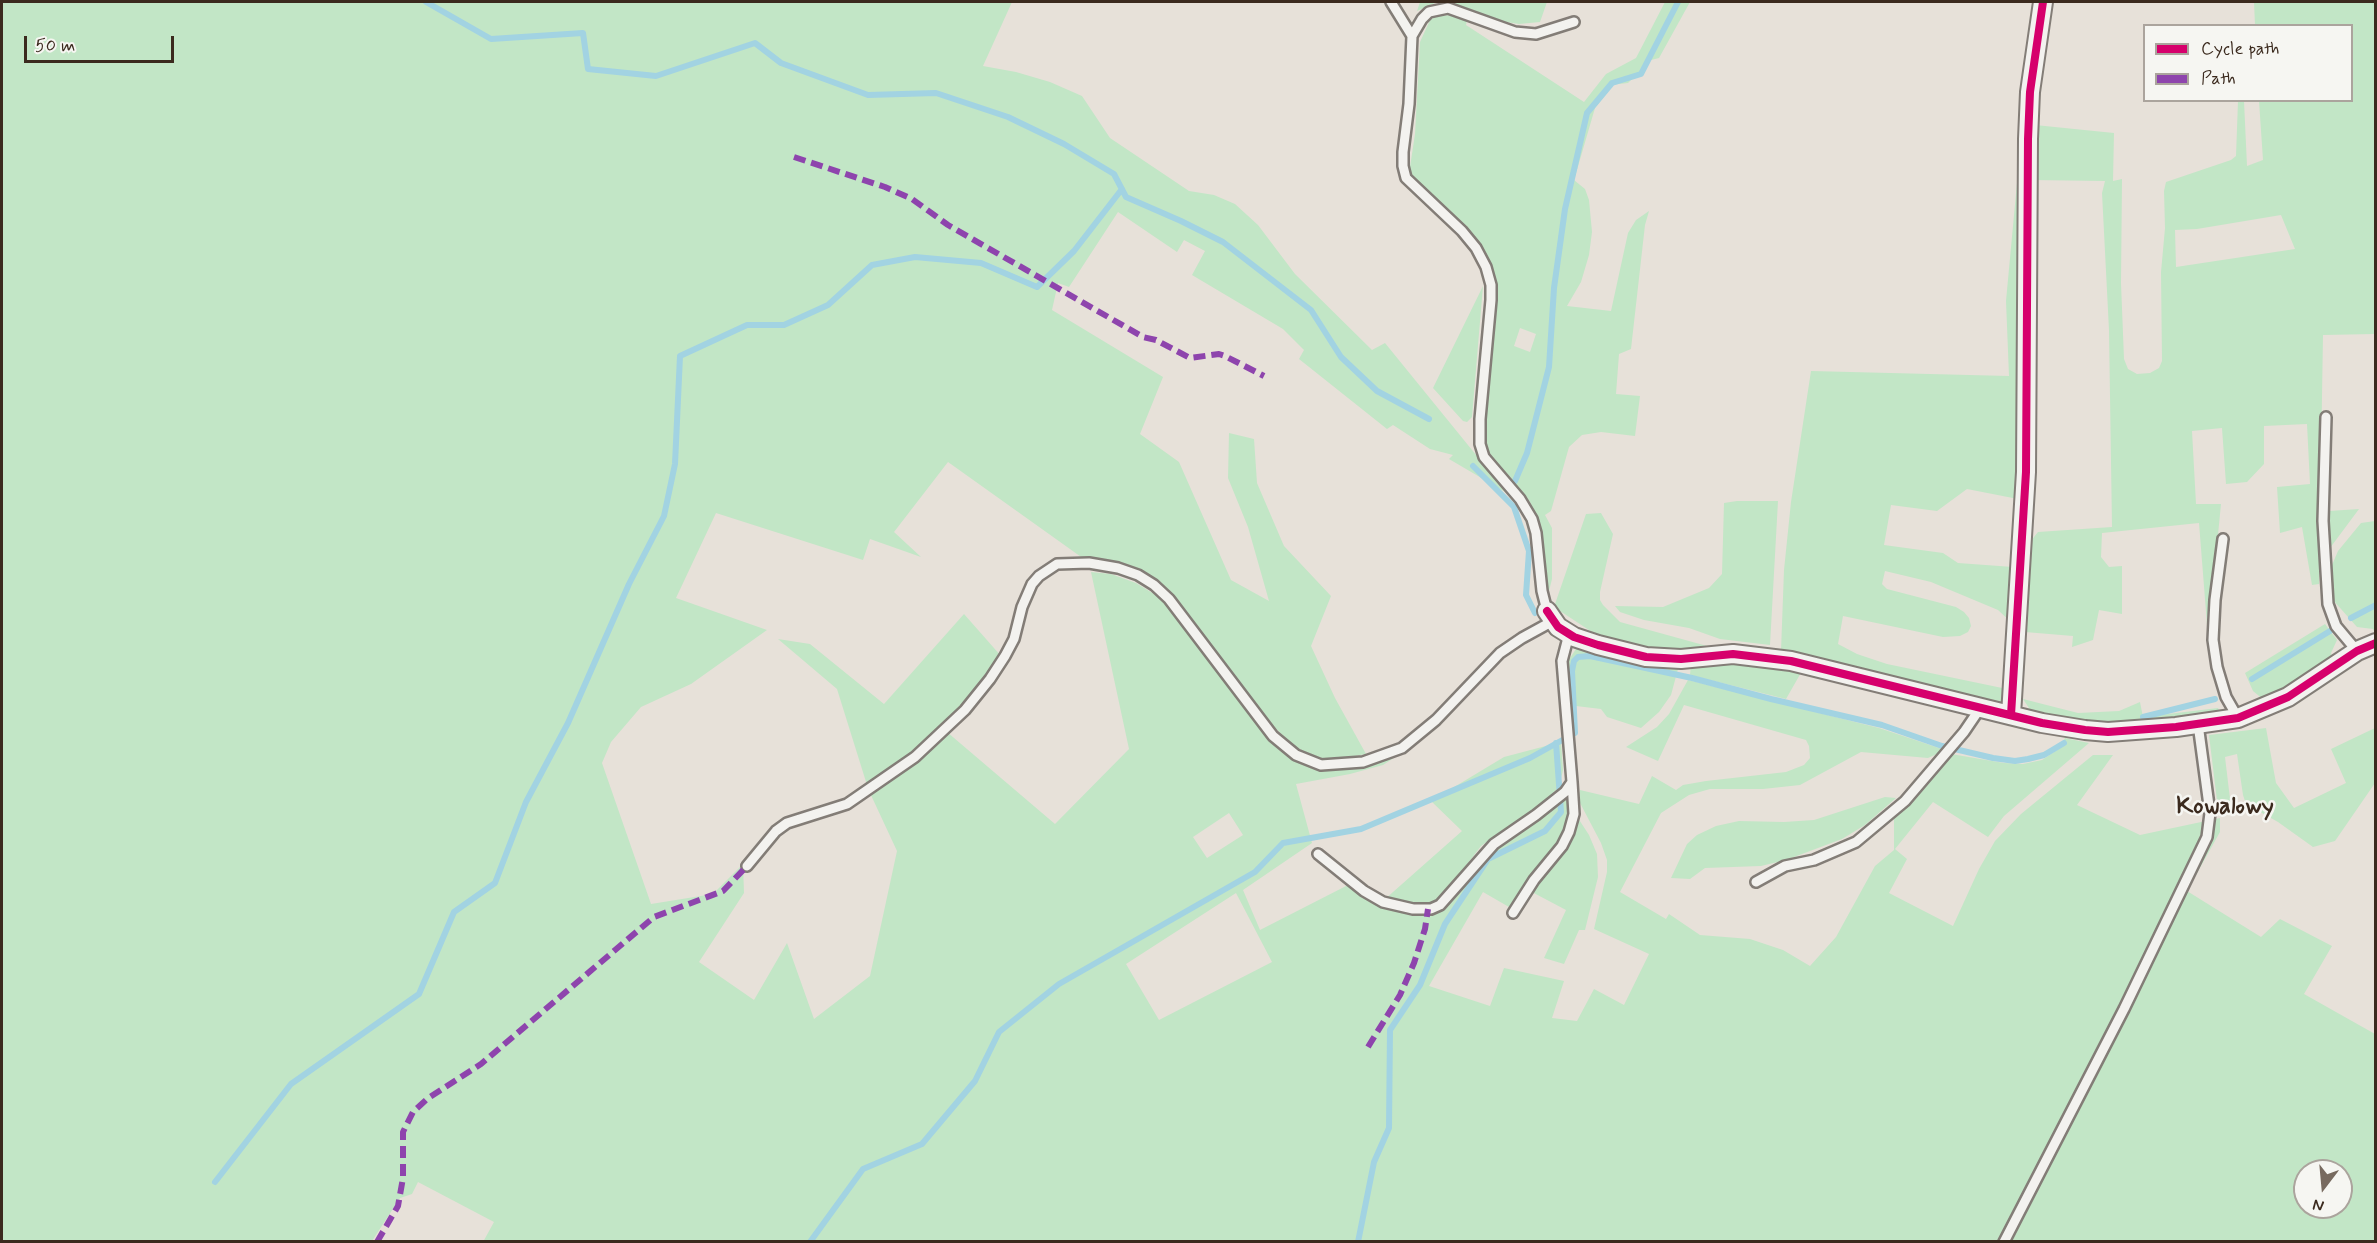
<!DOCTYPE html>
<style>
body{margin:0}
#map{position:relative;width:2377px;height:1243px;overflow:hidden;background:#e7e1d9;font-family:Mynerve,sans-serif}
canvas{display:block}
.frame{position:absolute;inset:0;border:3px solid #3b2a1e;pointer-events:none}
.legend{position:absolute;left:2143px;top:24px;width:210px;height:78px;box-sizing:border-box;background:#f6f6f2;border:2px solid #aba49d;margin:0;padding:8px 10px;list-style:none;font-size:18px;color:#3b2a1e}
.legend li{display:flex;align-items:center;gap:12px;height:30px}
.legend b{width:30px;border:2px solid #aba49d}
.north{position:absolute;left:2293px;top:1159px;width:60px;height:60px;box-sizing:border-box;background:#f6f6f2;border:2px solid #aba49d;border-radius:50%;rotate:196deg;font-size:16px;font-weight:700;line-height:24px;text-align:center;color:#3b2a1e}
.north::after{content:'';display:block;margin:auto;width:21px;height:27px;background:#776a5f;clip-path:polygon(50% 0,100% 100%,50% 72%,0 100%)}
.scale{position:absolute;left:24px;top:36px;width:150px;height:27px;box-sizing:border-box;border:3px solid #3b2a1e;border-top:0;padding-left:8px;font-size:18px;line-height:21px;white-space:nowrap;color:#3b2a1e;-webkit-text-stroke:4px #f6f6f2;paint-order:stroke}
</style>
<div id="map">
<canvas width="2377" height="1243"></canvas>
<div class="frame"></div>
<ul class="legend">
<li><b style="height:8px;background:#d6006c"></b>Cycle path</li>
<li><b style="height:8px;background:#8e44ad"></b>Path</li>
</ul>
<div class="north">N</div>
<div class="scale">50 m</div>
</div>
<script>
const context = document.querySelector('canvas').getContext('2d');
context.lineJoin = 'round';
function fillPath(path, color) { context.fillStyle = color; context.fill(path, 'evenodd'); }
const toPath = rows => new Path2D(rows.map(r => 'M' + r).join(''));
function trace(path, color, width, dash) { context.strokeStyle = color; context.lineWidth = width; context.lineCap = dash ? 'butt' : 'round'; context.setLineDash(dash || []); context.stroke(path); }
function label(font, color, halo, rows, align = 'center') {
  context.font = font + ' Mynerve,sans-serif'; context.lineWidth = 5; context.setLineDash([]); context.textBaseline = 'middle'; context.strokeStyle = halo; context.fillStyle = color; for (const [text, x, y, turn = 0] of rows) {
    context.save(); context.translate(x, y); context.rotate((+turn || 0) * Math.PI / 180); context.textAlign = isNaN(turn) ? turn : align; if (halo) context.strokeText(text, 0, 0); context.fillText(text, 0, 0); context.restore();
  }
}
fillPath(toPath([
 [2,2,1012,2,983,66,1016,72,1050,82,1082,96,1110,138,1189,191,1214,195,1235,204,1258,225,1295,274,1372,350,1385,343,1507,493,1449,459,1453,455,1430,449,1393,425,1387,429,1299,359,1304,350,1283,329,1192,275,1205,251,1184,240,1177,252,1118,212,1069,287,1058,283,1052,310,1163,377,1140,434,1179,462,1231,580,1269,601,1248,527,1228,478,1229,433,1254,439,1257,483,1284,546,1331,596,1311,646,1335,698,1366,754,1339,759,1317,759,1294,746,1274,727,1180,604,1151,576,1123,565,1084,559,948,462,894,532,921,557,870,539,863,560,716,513,676,598,767,630,691,684,641,707,611,742,602,763,651,904,713,894,743,864,744,893,699,962,754,1000,787,943,814,1019,870,976,897,851,870,793,910,766,947,732,1055,824,1129,749,1091,572,1111,574,1136,583,1159,597,1178,617,1271,740,1292,758,1313,767,1337,769,1369,765,1403,752,1383,765,1350,774,1296,784,1312,843,1243,890,1260,930,1348,885,1378,904,1402,911,1431,916,1437,914,1467,884,1485,857,1499,845,1534,822,1569,792,1569,815,1566,826,1552,850,1509,907,1483,892,1429,986,1490,1006,1504,968,1564,981,1552,1018,1577,1021,1594,989,1624,1005,1649,954,1594,929,1607,872,1607,860,1601,843,1579,801,1580,790,1639,804,1652,776,1676,790,1683,785,1706,781,1786,772,1804,765,1810,758,1809,746,1806,740,1684,705,1658,761,1626,747,1657,727,1669,714,1688,680,1879,728,1942,749,1939,753,1928,758,1861,752,1800,785,1763,789,1710,789,1689,795,1661,813,1620,892,1666,919,1669,914,1700,935,1750,939,1783,950,1810,966,1836,937,1875,866,1894,850,1894,816,1916,796,1951,754,2004,763,2023,764,2042,760,2060,748,2065,738,2089,743,2004,816,1988,837,1933,802,1895,849,1907,859,1889,893,1953,926,1979,869,1995,841,2021,814,2093,755,2113,755,2077,805,2140,835,2220,818,2220,832,2187,891,2261,937,2280,919,2332,946,2304,994,2375,1034,2375,1241,483,1242,494,1222,418,1182,412,1194,400,1198,372,1241,2,1242],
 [1229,813,1243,835,1207,858,1193,837],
 [1236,893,1272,962,1159,1020,1126,964],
 [2305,1171,2341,1171,2341,1207,2305,1207],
 [1420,2,1547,2,1540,22,1519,24,1500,21,1447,2,1435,3,1417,11],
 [1665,2,1690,2,1659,58,1651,60,1628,83,1610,85,1607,93,1595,108,1574,180,1585,189,1589,200,1592,232,1589,255,1581,282,1567,306,1611,311,1628,233,1636,220,1649,211,1645,225,1631,349,1619,354,1616,394,1640,396,1635,436,1601,432,1582,435,1569,447,1551,511,1545,515,1552,528,1552,579,1548,595,1539,523,1530,502,1511,478,1491,459,1486,441,1485,416,1496,318,1497,294,1492,268,1486,255,1470,235,1412,176,1410,167,1415,134,1420,42,1430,20,1436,16,1451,15,1467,21,1466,25,1584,102,1606,74,1636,58],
 [1520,328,1536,334,1530,352,1514,346],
 [2254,2,2375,2,2375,334,2323,335,2319,584,2312,585,2302,527,2280,533,2277,487,2310,484,2307,424,2264,426,2264,464,2247,482,2226,484,2222,428,2192,431,2196,504,2221,504,2208,637,2199,523,2102,533,2101,557,2109,567,2122,566,2122,614,2099,610,2093,640,2072,647,2073,636,2025,632,2030,542,2038,532,2112,527,2109,330,2102,193,2105,181,2031,180,2035,125,2114,133,2113,181,2122,179,2121,283,2124,359,2128,369,2137,374,2150,373,2159,368,2162,361,2161,272,2165,228,2164,191,2166,182,2231,160,2236,156,2238,101,2244,101,2247,166,2263,160,2259,101,2352,100,2352,26,2255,25],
 [2281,215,2295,249,2176,267,2175,230,2197,229],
 [2025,97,2018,499,1967,489,1937,511,1891,505,1884,545,1943,553,1958,563,2013,567,2013,624,1998,610,1931,582,1885,571,1882,584,1887,589,1956,607,1964,612,1969,618,1971,626,1968,632,1960,636,1943,637,1843,616,1838,644,1857,654,1887,664,2007,689,2003,705,1829,660,1781,651,1784,570,1791,502,1811,371,2009,376,2006,301],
 [1483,286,1472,417,1467,422,1463,421,1433,388],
 [1737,501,1778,501,1770,645,1720,639,1689,628,1644,620,1620,612,1615,606,1663,607,1709,588,1722,574,1724,503],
 [2359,509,2330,548,2329,511],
 [1601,513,1613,534,1600,592,1600,600,1603,605,1620,622,1707,646,1677,651,1652,650,1622,644,1595,634,1554,607,1586,514],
 [2375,521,2376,521,2375,633,2373,629,2357,627,2333,600,2332,565,2338,551,2361,523],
 [964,614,1001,656,976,689,949,720,912,754,867,785,837,689,778,639,810,644,884,704],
 [2325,624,2337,640,2331,653,2333,660,2264,700,2253,691,2245,673],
 [1585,648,1676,664,1678,669,1671,695,1659,712,1641,728,1607,717,1601,709,1576,706,1571,699,1568,661,1576,649],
 [1712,662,1754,663,1802,671,1786,699,1690,675,1691,664],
 [2023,699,2078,713,2119,711,2140,702,2143,717,2218,708,2221,714,2111,723,2074,721,2031,711],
 [2266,728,2276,783,2294,808,2346,783,2331,749,2375,728,2375,783,2335,841,2313,847,2278,822,2246,804,2243,795,2237,754,2225,757,2231,807,2218,809,2209,735],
 [1561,742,1563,770,1559,787,1543,803,1481,846,1441,899,1430,906,1423,907,1384,900,1462,831,1431,801,1504,757],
 [1885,797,1896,798,1865,825,1842,839,1786,860,1761,866,1705,868,1690,879,1671,878,1687,844,1697,835,1716,826,1739,821,1784,822,1814,820],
 [1576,815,1589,835,1597,854,1598,877,1585,930,1579,930,1564,964,1544,958,1566,910,1530,891,1565,850]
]), '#c2e6c6');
trace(toPath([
 [426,2,491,39,583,33,588,69,656,76,755,43,781,63,868,95,936,93,1008,117,1064,144,1114,174,1126,197,1181,221,1223,242,1311,310,1341,357,1377,391,1429,419],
 [1473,466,1514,507,1529,551,1526,595,1535,613],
 [1515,481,1527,453,1549,367,1554,288,1565,209,1587,113,1612,83,1641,74,1678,2],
 [2351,618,2376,605],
 [2252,679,2330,631],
 [2143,717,2215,699],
 [215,1182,291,1084,419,994,454,912,495,883,526,802,568,723,629,584,664,516,675,464,680,356,747,325,784,325,828,305,872,265,915,257,981,263,1037,287,1074,251,1122,189],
 [810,1242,863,1169,922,1144,975,1081,999,1032,1059,984,1255,872,1283,843,1361,829,1530,758,1575,733,1572,671,1574,661,1578,657,1590,656,1692,678,1771,699,1882,725,1942,746,1993,758,2015,761,2028,759,2044,755,2064,743],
 [1358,1242,1374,1162,1389,1128,1390,1030,1420,985,1445,924,1488,859,1545,831,1561,812,1556,743]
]), '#a2d3e2', 6);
const service = toPath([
 [1391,2,1412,36],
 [2326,417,2323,521,2328,604,2336,626,2357,651],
 [2223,539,2215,600,2213,640,2217,667,2226,697,2238,718],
 [1547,611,1542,591,1536,533,1532,519,1520,499,1484,457,1480,444,1480,419,1491,300,1491,285,1486,267,1476,248,1462,231,1406,178,1403,166,1403,152,1409,104,1412,36,1422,19,1429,12,1448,8,1515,32,1536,34,1574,22],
 [1318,854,1364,891,1383,902,1413,909,1431,909,1440,905,1494,844,1536,815,1565,792,1572,782,1562,661,1569,634],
 [747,866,776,831,787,823,847,804,915,757,965,710,990,679,1005,656,1014,639,1022,607,1032,584,1039,576,1057,564,1089,563,1118,568,1138,575,1154,585,1169,599,1273,736,1296,755,1321,765,1363,762,1402,748,1436,720,1500,653,1522,638,1553,621],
 [1756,882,1785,866,1814,860,1856,842,1905,801,1964,732,1981,707],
 [1513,913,1534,880,1562,846,1569,832,1574,814,1572,782],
 [2004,1242,2124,1009,2207,837,2210,813,2198,724]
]);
const minor = toPath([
 [1547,611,1558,627,1574,637,1598,645,1646,657,1681,659,1733,654,1791,661,2042,723,2085,730,2108,732,2176,727,2238,718,2288,697,2357,651,2376,643],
 [2011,715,2026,472,2028,139,2030,92,2043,2]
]);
trace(service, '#837d77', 14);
trace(minor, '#837d77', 22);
trace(service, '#f3f2ef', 9);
trace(minor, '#f3f2ef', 18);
trace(toPath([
 [794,157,885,187,912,199,948,225,1143,337,1156,340,1190,358,1219,354,1225,356,1264,376],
 [1368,1047,1400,995,1414,963,1425,929,1428,909],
 [377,1242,398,1206,403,1178,403,1132,413,1112,427,1099,481,1064,654,917,723,891,747,866]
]), '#8e44ad', 6, [12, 6]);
trace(toPath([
 [1547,611,1558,627,1574,637,1598,645,1646,657,1681,659,1733,654,1791,661,2042,723,2085,730,2108,732,2176,727,2238,718,2288,697,2357,651,2376,643],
 [2011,715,2026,472,2028,139,2030,92,2043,2]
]), '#d6006c', 8);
label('bold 24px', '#3b2a1e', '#f6f6f2', [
 ["Kowalowy",2225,808]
]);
</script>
